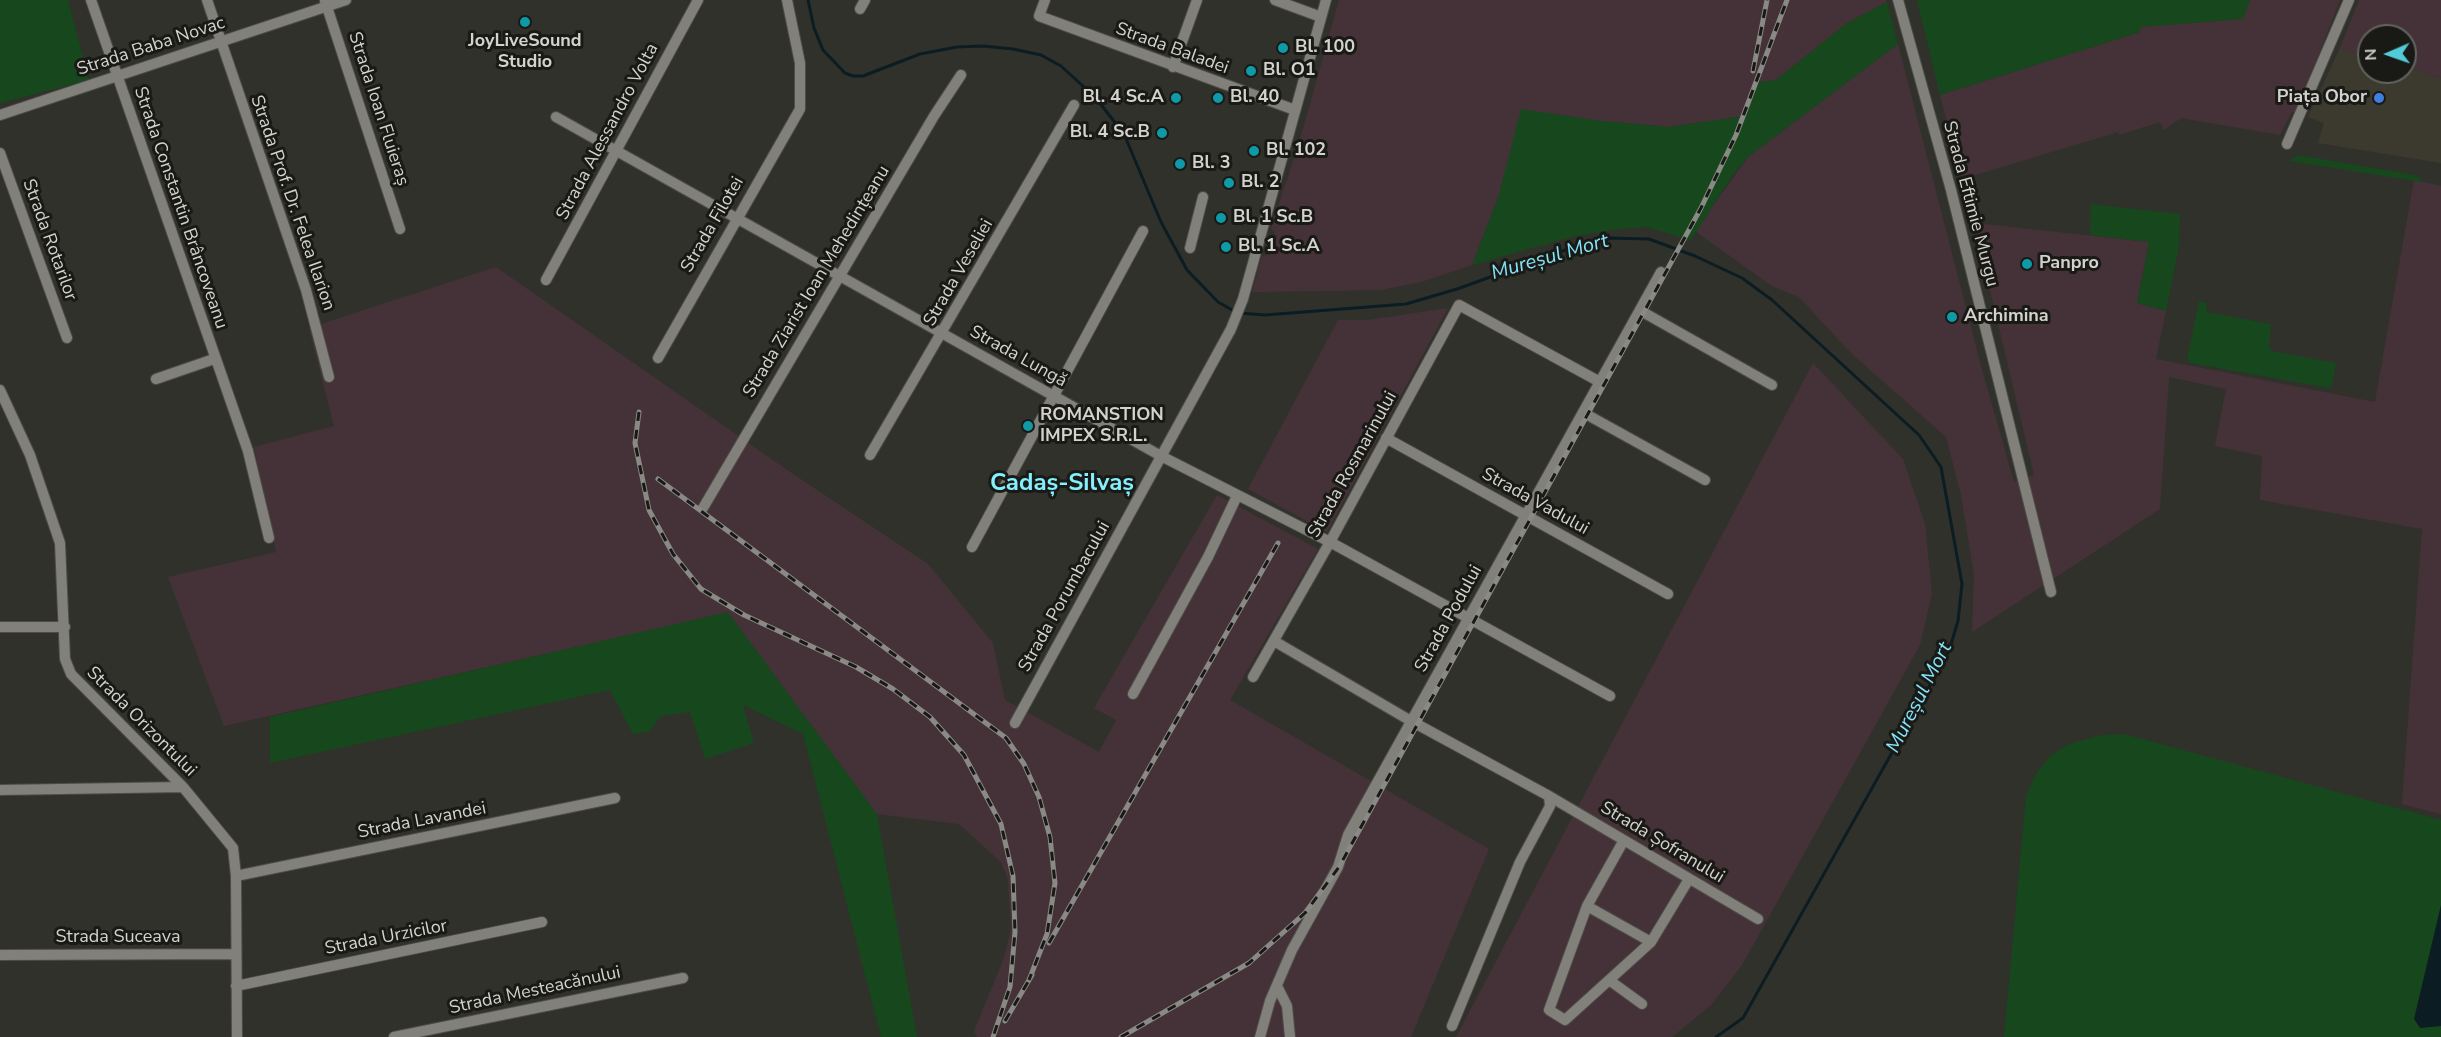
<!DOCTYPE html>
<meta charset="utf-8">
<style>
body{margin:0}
#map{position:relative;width:2441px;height:1037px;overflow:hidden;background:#31312c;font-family:"Nunito Sans",sans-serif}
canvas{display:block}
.north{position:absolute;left:2357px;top:24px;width:60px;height:60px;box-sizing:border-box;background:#191916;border:2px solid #636360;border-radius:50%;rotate:268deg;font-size:16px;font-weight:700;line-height:24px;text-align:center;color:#d3d2cf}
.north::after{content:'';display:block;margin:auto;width:21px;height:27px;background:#52cbd9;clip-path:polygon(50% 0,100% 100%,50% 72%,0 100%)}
</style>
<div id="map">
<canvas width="2441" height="1037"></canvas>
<div class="north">N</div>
</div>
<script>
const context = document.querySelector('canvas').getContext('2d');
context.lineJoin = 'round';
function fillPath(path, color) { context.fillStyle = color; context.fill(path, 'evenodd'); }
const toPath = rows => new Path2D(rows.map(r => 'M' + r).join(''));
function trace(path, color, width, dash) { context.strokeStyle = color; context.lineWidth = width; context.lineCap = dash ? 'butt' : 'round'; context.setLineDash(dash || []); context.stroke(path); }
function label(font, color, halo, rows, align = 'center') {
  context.font = font + ' "Nunito Sans",sans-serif'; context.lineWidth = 6; context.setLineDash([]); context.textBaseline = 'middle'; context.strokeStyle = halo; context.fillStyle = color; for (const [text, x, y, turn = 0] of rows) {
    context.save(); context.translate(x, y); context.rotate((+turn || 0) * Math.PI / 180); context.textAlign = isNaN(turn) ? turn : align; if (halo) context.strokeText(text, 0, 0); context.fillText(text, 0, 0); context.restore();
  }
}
fillPath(toPath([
 [2340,48,2369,57,2369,72,2405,72,2405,67,2441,78,2441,163,2318,143,2324,123,2308,117]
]), '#3c3a2f');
fillPath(toPath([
 [1339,0,1886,0,1887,2,1847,23,1776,80,1759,82,1744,116,1669,127,1602,121,1498,198,1472,265,1421,282,1380,290,1252,292,1262,256,1273,254,1277,237,1271,228,1300,140],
 [2250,0,2340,0,2296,112,2292,112,2280,135,2181,118,2164,130,2160,122,2119,135,2118,132,1962,179,1940,95,2140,32,2139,27,2243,19],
 [2359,0,2441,0,2441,78,2405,67,2405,36,2369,36,2369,57,2340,48],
 [1898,44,1981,366,2014,482,2034,475,1974,223,2149,242,2137,303,2166,311,2156,359,2375,402,2414,180,2441,186,2441,814,2402,804,2422,529,2260,500,2262,456,2215,446,2226,389,2169,377,2160,509,1972,632,1974,575,1961,495,1946,437,1852,354,1799,297,1772,286,1695,231,1748,157],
 [496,267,790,472,928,564,993,643,1005,700,1099,752,1116,720,1094,708,1217,495,1318,549,1230,700,1489,849,1411,1037,977,1037,974,1031,1004,958,1011,928,1008,880,1001,862,959,824,877,814,728,613,224,726,168,577,276,552,254,447,334,426,309,328],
 [1448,308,1327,532,1248,489,1338,320,1368,320],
 [1813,363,1903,459,1925,524,1932,594,1920,645,1742,965,1711,1005,1672,1037,1456,1037]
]), '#453239');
fillPath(toPath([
 [0,0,68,0,89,80,0,103],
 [1917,0,2250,0,2243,19,2140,27,2140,32,1940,95],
 [1887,2,1898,44,1748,157,1732,176,1691,240,1646,227,1611,230,1575,236,1472,265,1498,198,1521,109,1602,121,1669,127,1744,116,1759,82,1776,80,1847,23],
 [2299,155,2414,175,2421,178,2421,182,2289,161],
 [2091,204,2180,214,2179,247,2166,311,2137,303,2149,242,2090,235],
 [2199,301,2207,303,2206,312,2271,324,2269,347,2272,351,2336,363,2332,385,2329,388,2191,363,2187,359],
 [728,612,877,814,917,1037,881,1037,803,734,743,705,754,743,705,759,690,712,661,716,650,731,633,734,610,690,270,763,270,717],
 [2124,734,2441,820,2441,1037,2004,1037,2026,796,2035,775,2049,757,2069,744,2101,735]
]), '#17471c');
fillPath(toPath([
 [2441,905,2441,1026,2420,1028,2414,1019]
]), '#0b1d22');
trace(toPath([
 [808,0,814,28,823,50,845,73,853,76,863,76,920,54,957,47,983,46,1013,49,1041,55,1061,66,1095,97,1124,134,1161,222,1187,270,1218,302,1234,311],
 [1240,313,1265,315,1406,304,1457,289,1585,243,1607,238,1649,239,1695,256,1742,278,1772,300,1919,435,1941,467,1962,584,1958,621,1949,651,1743,1018,1716,1037]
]), '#0b1d22', 3);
const minor = toPath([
 [91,0,248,451,269,538],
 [207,0,306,290,329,377],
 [1045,0,1039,16,1295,110],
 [1275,0,1321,17],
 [1898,0,1951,190,2051,592],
 [325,1,400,229],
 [860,9,865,0],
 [1173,67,1197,0],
 [0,115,346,0],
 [556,117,1161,456,1330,542,1610,696],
 [2287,144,2349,0],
 [0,153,67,338],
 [1190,248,1203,197],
 [546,280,698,0],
 [1641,311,1772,385],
 [658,358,800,109,800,63,787,0],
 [156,379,214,359],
 [0,390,30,455,60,543,65,659,71,674,183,787,233,848,236,876,237,1037],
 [1584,413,1705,480],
 [1386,438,1668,594],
 [870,455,1074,105],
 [703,508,934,116,961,75],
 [972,547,1143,231],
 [0,627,65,627],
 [1274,641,1411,721,1549,796,1758,919],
 [1253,677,1330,542,1459,305,1600,382],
 [1133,694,1208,557,1237,496],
 [1015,723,1231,329,1243,299,1326,0],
 [0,790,183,787],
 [1624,840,1587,906,1651,942,1689,879],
 [236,876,615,798],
 [1587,906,1549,1010,1565,1020,1651,942],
 [0,955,236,954],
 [1609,980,1642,1004],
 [236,986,542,922],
 [1277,986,1287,1006,1290,1037],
 [1452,1026,1520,862,1550,806,1549,796],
 [394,1037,683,978],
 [1260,1037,1270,1001,1292,950,1338,867,1348,835,1661,272]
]);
trace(minor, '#4d4d48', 12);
trace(minor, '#81807a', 10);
const rail = toPath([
 [1753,71,1767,0],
 [639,412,635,443,649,510,673,554,701,589,744,615,856,667,893,689,930,717,964,755,1001,824,1013,876,1015,932,1010,987,993,1037],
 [658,479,1006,738,1024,764,1039,797,1050,837,1055,883,1047,934,1029,980],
 [1049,943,1278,543],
 [1005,1021,1032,975],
 [1121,1037,1249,963,1305,913,1339,867,1701,208,1736,135,1787,0]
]);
trace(rail, '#898985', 5);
trace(rail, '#191916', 3, [9]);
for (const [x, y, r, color] of [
 [525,22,6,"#0f9aa8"],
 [1283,48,6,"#0f9aa8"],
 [1251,71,6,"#0f9aa8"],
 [1176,98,6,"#0f9aa8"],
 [1218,98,6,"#0f9aa8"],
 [2379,98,6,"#3f7fe0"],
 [1162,133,6,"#0f9aa8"],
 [1254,151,6,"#0f9aa8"],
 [1180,164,6,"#0f9aa8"],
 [1229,183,6,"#0f9aa8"],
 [1221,218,6,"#0f9aa8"],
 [1226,247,6,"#0f9aa8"],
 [2027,264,6,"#0f9aa8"],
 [1952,317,6,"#0f9aa8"],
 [1028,426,6,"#0f9aa8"]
]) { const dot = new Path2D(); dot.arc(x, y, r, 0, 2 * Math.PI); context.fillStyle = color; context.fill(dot); trace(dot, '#191916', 2); }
label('bold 18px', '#d3d2cf', '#191916', [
 ["JoyLiveSound",525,42,"center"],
 ["Studio",525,63,"center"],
 ["Bl. 100",1295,48],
 ["Bl. O1",1263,71],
 ["Bl. 4 Sc.A",1164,98,"right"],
 ["Bl. 40",1230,98],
 ["Piața Obor",2367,98,"right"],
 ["Bl. 4 Sc.B",1150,133,"right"],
 ["Bl. 102",1266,151],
 ["Bl. 3",1192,164],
 ["Bl. 2",1241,183],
 ["Bl. 1 Sc.B",1233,218],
 ["Bl. 1 Sc.A",1238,247],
 ["Panpro",2039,264],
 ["Archimina",1964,317],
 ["ROMANSTION",1040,416],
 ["IMPEX S.R.L.",1040,437]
], 'left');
label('18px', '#d3d2cf', '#191916', [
 ["Strada Baba Novac",151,47,-18],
 ["Strada Baladei",1172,49,20],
 ["Strada Ioan Fluieraș",378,109,72],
 ["Strada Alessandro Volta",608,132,-62],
 ["Strada Prof. Dr. Felea Ilarion",292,203,71],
 ["Strada Eftimie Murgu",1970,204,75],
 ["Strada Constantin Brâncoveanu",180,208,71],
 ["Strada Filotei",713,225,-60],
 ["Strada Rotarilor",49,240,70],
 ["Strada Veseliei",959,273,-60],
 ["Strada Ziarist Ioan Mehedințeanu",817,282,-59],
 ["Strada Lungă",1018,357,29],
 ["Strada Rosmarinului",1353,465,-61],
 ["Strada Vadului",1535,502,29],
 ["Strada Porumbacului",1065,597,-61],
 ["Strada Podului",1449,619,-61],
 ["Strada Orizontului",141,722,45],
 ["Strada Lavandei",422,821,-11],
 ["Strada Șofranului",1662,843,31],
 ["Strada Suceava",118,938],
 ["Strada Urzicilor",386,938,-11],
 ["Strada Mesteacănului",535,991,-12]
]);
label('italic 20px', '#85e4fa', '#191916', [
 ["Mureșul Mort",1550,258,-16],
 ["Mureșul Mort",1920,698,-63]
]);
label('bold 24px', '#85f0fd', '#191916', [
 ["Cadaș-Silvaș",1062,484]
]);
</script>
